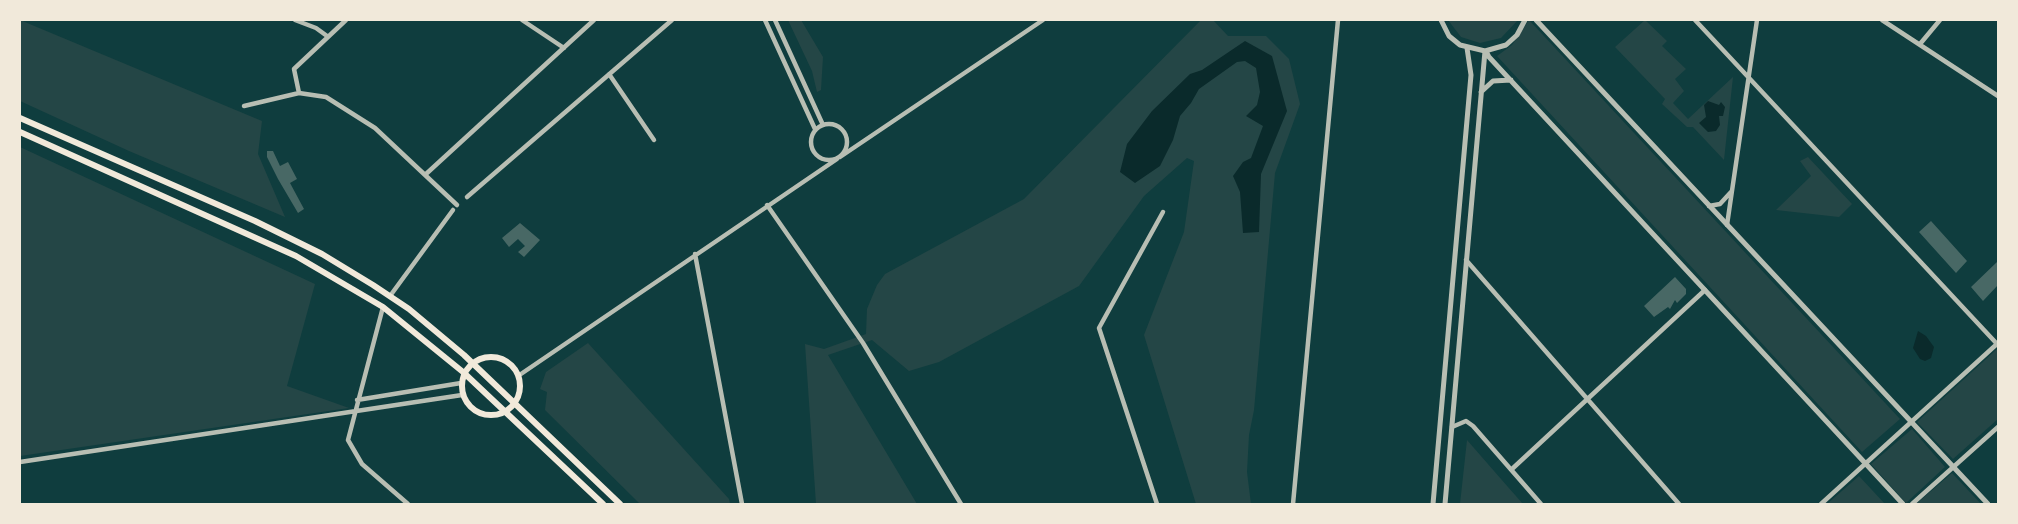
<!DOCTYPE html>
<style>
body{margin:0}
#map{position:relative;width:2018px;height:524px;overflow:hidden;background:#0f3d3e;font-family:Georgia,serif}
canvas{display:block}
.frame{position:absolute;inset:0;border:21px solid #f1e9da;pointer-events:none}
</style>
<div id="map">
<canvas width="2018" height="524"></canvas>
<div class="frame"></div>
</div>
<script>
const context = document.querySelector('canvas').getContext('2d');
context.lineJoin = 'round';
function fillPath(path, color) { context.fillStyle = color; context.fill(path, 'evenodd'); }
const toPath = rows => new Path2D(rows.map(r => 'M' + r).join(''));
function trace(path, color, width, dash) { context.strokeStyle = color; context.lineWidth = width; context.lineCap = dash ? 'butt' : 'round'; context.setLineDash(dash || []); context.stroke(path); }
fillPath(toPath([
 [20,20,262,121,258,154,285,217,129,151,20,101],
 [788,20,801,20,823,57,821,90,817,92,812,71],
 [1201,20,1213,20,1228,36,1266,36,1289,59,1300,104,1275,173,1254,410,1249,435,1247,472,1251,504,1196,504,1144,335,1184,232,1194,161,1187,158,1144,196,1079,286,939,362,909,371,872,340,828,355,917,504,816,504,805,344,824,349,866,334,867,309,877,285,885,274,1024,199],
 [1448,20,1518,20,1501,38,1480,43,1461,37],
 [1529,20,1900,419,1862,452,1497,56,1512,45],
 [1645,20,1667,41,1662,46,1686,69,1675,79,1684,91,1673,103,1688,119,1733,77,1724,160,1693,127,1687,127,1662,104,1665,99,1615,47],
 [20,147,315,284,287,386,349,408,20,456],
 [1808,157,1852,204,1839,217,1776,210,1811,176,1800,161],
 [588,343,729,499,730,504,640,504,545,410,547,392,540,389,546,372],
 [1997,349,1998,419,1953,459,1917,422],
 [1912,429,1945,467,1906,503,1871,464],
 [1467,440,1508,487,1523,504,1460,504],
 [1952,473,1981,504,1916,504],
 [1859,476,1885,504,1827,504]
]), '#244646');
fillPath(toPath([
 [1245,41,1272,56,1287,111,1261,174,1259,232,1243,233,1240,192,1233,176,1243,162,1251,158,1263,126,1246,116,1257,105,1260,92,1256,68,1245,61,1237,62,1199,89,1191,103,1180,116,1173,140,1160,166,1135,183,1120,172,1127,144,1152,111,1190,74,1202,70],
 [1708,101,1719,105,1721,102,1725,107,1723,116,1719,116,1720,125,1716,131,1708,132,1699,123,1706,117,1704,105],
 [1918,331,1926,336,1934,347,1931,358,1925,361,1920,359,1913,348]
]), '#0a2a2b');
fillPath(toPath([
 [267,151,273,151,280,166,288,162,297,179,290,183,304,209,298,213,278,179,267,157],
 [1931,221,1967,261,1956,273,1919,232],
 [520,223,540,240,524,257,518,252,525,246,518,239,509,247,502,238],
 [1997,262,1998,285,1983,301,1971,287],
 [1675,277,1686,289,1686,294,1677,303,1675,300,1670,309,1668,307,1654,317,1644,306]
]), '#486865');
trace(toPath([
 [295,20,316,28,327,36],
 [522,20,564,48],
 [765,20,815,129],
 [775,20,823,125],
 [1695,20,1998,345],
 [1882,20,1998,96],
 [1920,44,1940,20],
 [609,74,654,140],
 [299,93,294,69,346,20],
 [244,106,299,93,326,97,375,128,457,205],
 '811 142a18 18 0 1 1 36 0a18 18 0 1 1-36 0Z',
 [840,157,1043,20],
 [426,174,594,20],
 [467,197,672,20],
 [767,205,863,343,961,504],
 [1709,206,1720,204,1731,192],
 [1727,225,1757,20],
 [695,254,742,504],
 [1466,260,1679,504],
 [390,296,453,210],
 [383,307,348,440,362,464,408,504],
 [518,376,837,159],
 [357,400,461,383],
 [1452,427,1466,421,1473,426,1541,504],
 [20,462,462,395],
 [1512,469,1705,290],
 [1157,504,1099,328,1163,212],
 [1293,504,1338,20],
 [1821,504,1998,343],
 [1912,504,1998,427]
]), '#b8beb3', 4.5);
trace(toPath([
 [1441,20,1449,36,1460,45,1485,51,1506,45,1517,35,1525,20],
 [1536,20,1988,504],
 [1486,51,1489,57,1903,504],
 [1481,92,1493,81,1511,80],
 [1433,504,1471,75,1467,48],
 [1445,504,1485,51]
]), '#b8beb3', 5);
trace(toPath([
 [20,118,255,221,322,254,373,285,409,309,464,355,620,504],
 [20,132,296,256,383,307,463,372,603,504],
 '462 386a29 29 0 1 1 58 0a29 29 0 1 1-58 0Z'
]), '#f1e9da', 6);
</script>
